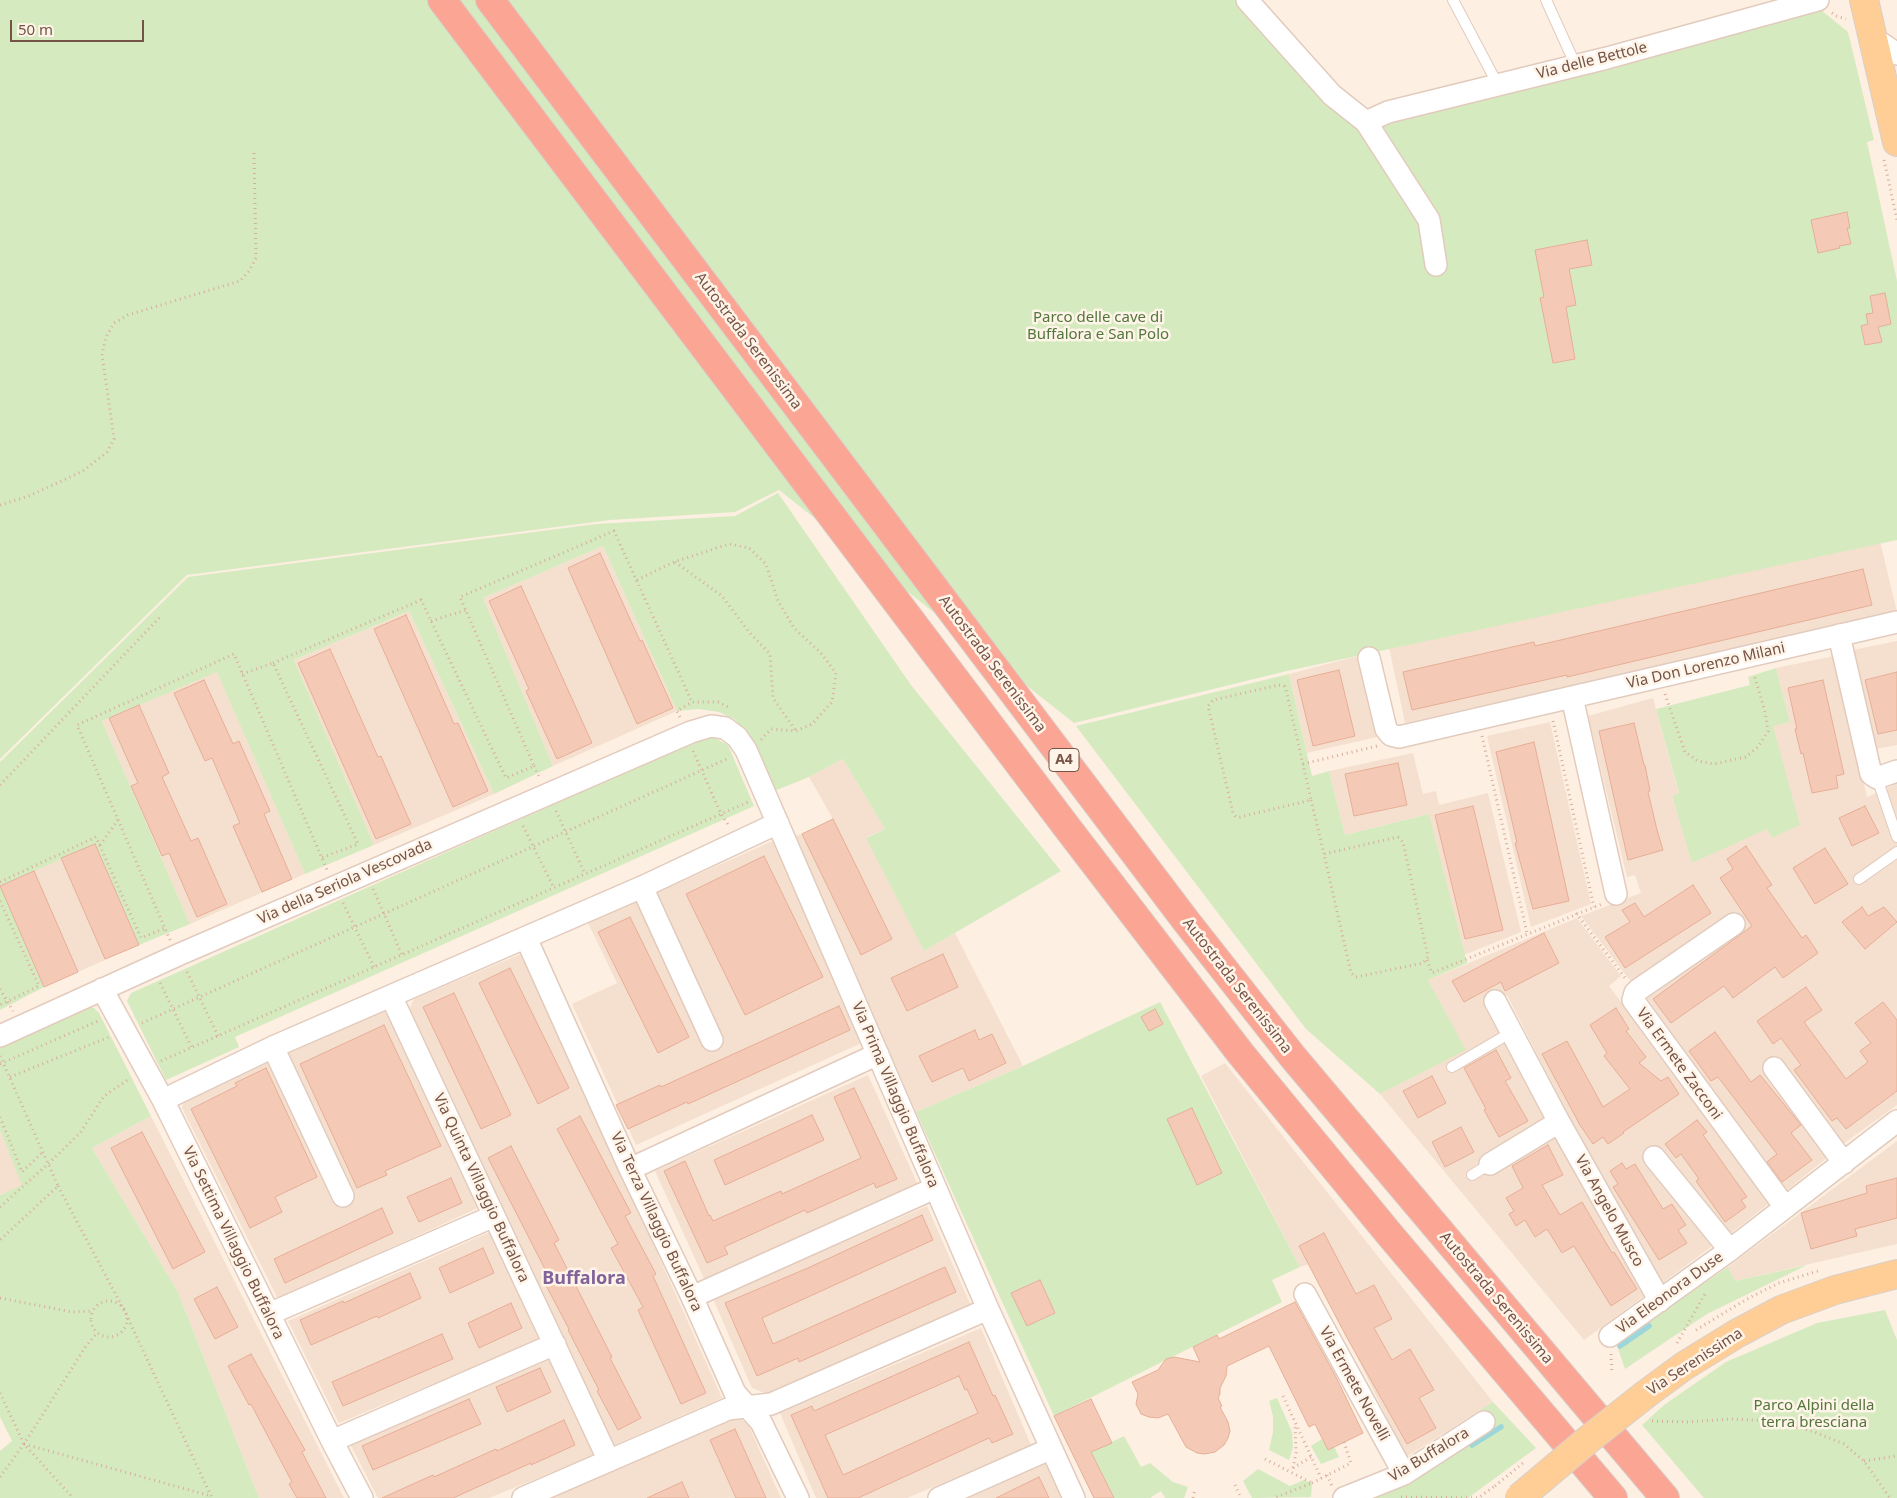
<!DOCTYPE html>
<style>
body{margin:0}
#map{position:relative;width:1897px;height:1498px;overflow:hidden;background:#fdefe1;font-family:"Noto Sans",sans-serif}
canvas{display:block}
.scale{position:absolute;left:10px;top:20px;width:134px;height:22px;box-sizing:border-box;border:2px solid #755347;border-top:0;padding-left:6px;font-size:15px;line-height:18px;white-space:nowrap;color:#755347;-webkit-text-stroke:4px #fff4e8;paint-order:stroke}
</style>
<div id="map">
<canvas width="1897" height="1498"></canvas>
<div class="scale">50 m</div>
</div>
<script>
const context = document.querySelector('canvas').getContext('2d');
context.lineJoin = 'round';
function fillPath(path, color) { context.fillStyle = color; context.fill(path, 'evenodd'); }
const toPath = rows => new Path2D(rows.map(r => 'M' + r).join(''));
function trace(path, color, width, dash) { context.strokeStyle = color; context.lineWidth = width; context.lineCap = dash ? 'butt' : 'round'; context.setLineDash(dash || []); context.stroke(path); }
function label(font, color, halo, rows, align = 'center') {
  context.font = font + ' "Noto Sans",sans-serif'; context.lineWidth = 5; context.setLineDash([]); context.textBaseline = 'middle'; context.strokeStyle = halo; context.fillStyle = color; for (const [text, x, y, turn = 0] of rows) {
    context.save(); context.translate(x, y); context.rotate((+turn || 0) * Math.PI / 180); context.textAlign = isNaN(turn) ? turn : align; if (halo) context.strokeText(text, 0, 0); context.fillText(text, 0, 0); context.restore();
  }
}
fillPath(toPath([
 [1880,541,1897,612,1405,723,1389,647],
 [603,546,677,711,553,766,483,598],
 [409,611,494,794,374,845,294,660],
 [1897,641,1897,745,1876,749,1853,650],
 [1358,656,1377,737,1307,753,1289,674],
 [1834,656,1867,797,1897,784,1897,1105,1843,1144,1778,1057,1763,1070,1828,1157,1786,1191,1647,999,1747,926,1736,911,1632,983,1581,916,1641,893,1635,875,1627,877,1588,716,1653,698,1679,794,1672,796,1692,862,1768,828,1772,838,1773,725,1790,722,1776,668],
 [217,671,305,874,190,924,102,721],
 [1550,722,1591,904,1531,927,1487,736],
 [1413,753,1423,794,1436,791,1439,805,1488,793,1521,932,1464,955,1429,814,1345,835,1329,771],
 [843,759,885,829,867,837,924,951,955,933,1023,1066,916,1112,794,837,833,819,809,777],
 [775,840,866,1041,636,1145,572,1004,617,983,588,923],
 [95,844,139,945,44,987,0,886],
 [1577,918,1621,976,1609,986,1771,1202,1726,1237,1659,1147,1644,1156,1712,1246,1660,1285,1569,1117,1507,995,1485,1007,1555,1134,1648,1293,1584,1340,1380,1094,1465,1050,1428,980],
 [523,953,722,1398,614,1445,409,1009,414,999],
 [383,1010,389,1015,478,1208,278,1299,182,1108,184,1101],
 [1225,1063,1493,1402,1406,1457,1357,1357,1309,1264,1300,1267,1201,1076],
 [868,1075,919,1187,706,1283,655,1171],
 [151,1116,344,1498,259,1498,178,1292,92,1148],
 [0,1131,23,1185,0,1195],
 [1897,1141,1897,1244,1735,1281,1728,1267],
 [927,1206,972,1308,767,1394,752,1388,713,1299],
 [490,1232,539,1340,339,1423,288,1321],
 [981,1328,1031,1445,907,1498,816,1498,780,1413],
 [549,1360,594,1455,489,1498,378,1498,350,1444],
 [737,1417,748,1424,781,1498,546,1498],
 [1046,1464,1061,1498,969,1498]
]), '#f5e0cf');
fillPath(toPath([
 [0,0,1241,0,1352,116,1821,10,1848,32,1874,140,1867,142,1897,281,1897,540,1287,671,1074,723,779,490,735,512,610,520,187,575,0,759],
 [778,493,911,685,1061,871,924,951,866,838,885,829,843,759,809,777,774,791,756,745,746,731,734,719,719,712,699,709,677,711,603,546,483,598,553,766,494,794,409,611,294,660,374,845,305,874,217,672,102,721,190,924,139,945,95,844,1,886,44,987,0,1010,0,762,188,577,596,524,735,516],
 [1776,668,1790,722,1773,726,1800,825,1772,838,1767,829,1692,863,1672,796,1679,793,1656,709,1750,685,1748,677],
 [1289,674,1312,776,1329,771,1345,835,1429,814,1467,963,1428,980,1466,1050,1380,1094,1306,1029,1076,726],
 [709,735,728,745,754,806,235,1037,239,1047,166,1080,127,1001,131,993],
 [1160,1002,1300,1267,1272,1280,1282,1302,1054,1416,916,1112,1023,1066],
 [87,1007,94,1008,99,1013,151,1116,92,1148,178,1292,259,1498,0,1498,0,1451,12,1441,0,1417,0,1195,22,1185,0,1131,0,1046],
 [1807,1265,1707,1314,1625,1369,1616,1343,1728,1267,1735,1281],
 [1885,1310,1897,1340,1897,1498,1704,1498,1642,1425,1664,1405,1726,1362,1817,1323],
 [1277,1398,1292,1432,1293,1447,1289,1460,1269,1450,1273,1432,1273,1416,1269,1401],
 [1493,1402,1536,1448,1468,1498,1369,1498,1409,1481,1493,1428,1480,1410],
 [1124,1436,1141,1467,1150,1463,1173,1482,1188,1487,1184,1498,1165,1498,1161,1491,1150,1498,1114,1498,1091,1452],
 [1322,1439,1328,1449,1334,1446,1339,1457,1321,1464,1311,1446],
 [1258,1469,1290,1486,1304,1480,1312,1483,1311,1497,1252,1498,1243,1481]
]), '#d5ebbf');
trace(toPath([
 [1620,1346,1649,1326],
 [1472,1445,1501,1427]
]), '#9bd6da', 5.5);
const building = toPath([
 [1847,212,1850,228,1847,228,1851,244,1839,246,1840,248,1818,253,1811,220,1847,212],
 [1587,240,1592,265,1569,269,1576,305,1566,307,1575,359,1553,363,1540,298,1544,297,1535,250,1587,240],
 [1885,293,1891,324,1878,327,1882,342,1865,345,1861,326,1868,324,1866,314,1873,313,1870,296,1885,293],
 [600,553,640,641,642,640,673,708,637,724,568,568,600,553],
 [1863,569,1872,605,1567,677,1567,675,1412,710,1403,672,1534,642,1535,646,1863,569],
 [521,586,592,743,557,759,526,691,529,689,489,601,521,586],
 [406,615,454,724,458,723,488,791,453,807,374,629,406,615],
 [330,649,378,757,381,756,411,824,376,839,298,663,330,649],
 [1339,670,1355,736,1313,746,1297,680,1339,670],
 [1897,672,1897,730,1878,734,1865,680,1897,672],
 [204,680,233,744,239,741,270,811,264,814,292,879,262,892,233,826,240,823,212,758,205,761,174,693,204,680],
 [1823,680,1844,774,1836,776,1838,788,1812,793,1803,753,1801,754,1795,729,1797,729,1788,688,1823,680],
 [139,705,169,773,162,777,191,841,198,838,227,904,197,917,169,853,162,856,131,786,138,783,109,718,139,705],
 [1634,723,1644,765,1645,765,1650,791,1648,792,1657,830,1663,850,1628,860,1599,731,1634,723],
 [1534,742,1569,901,1533,909,1515,843,1517,843,1496,752,1534,742],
 [1398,763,1407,805,1354,816,1345,774,1398,763],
 [1473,806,1503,930,1465,939,1435,815,1473,806],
 [1865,806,1879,833,1852,846,1839,818,1865,806],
 [833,819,892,939,861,955,802,834,833,819],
 [95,844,139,945,105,959,61,858,95,844],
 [1746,846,1772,885,1767,888,1802,938,1806,935,1818,953,1783,978,1775,967,1733,998,1724,986,1671,1023,1653,999,1752,926,1720,878,1733,869,1727,859,1746,846],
 [1825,848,1848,884,1815,904,1793,868,1825,848],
 [764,856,823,977,745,1015,686,894,764,856],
 [34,871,78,972,44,987,0,886,34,871],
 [1693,885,1711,913,1625,968,1605,937,1630,922,1622,910,1635,903,1644,917,1693,885],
 [1862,907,1868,916,1884,907,1897,922,1865,949,1842,922,1862,907],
 [630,917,689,1037,658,1053,598,932,630,917],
 [1544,933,1559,963,1505,991,1501,982,1464,1002,1452,981,1544,933],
 [943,954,958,987,907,1011,891,978,943,954],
 [510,968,569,1088,538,1104,479,983,510,968],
 [1806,987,1822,1010,1804,1022,1846,1079,1868,1062,1860,1051,1871,1043,1855,1023,1883,1002,1897,1020,1897,1091,1846,1129,1837,1118,1832,1121,1794,1070,1801,1065,1781,1038,1773,1044,1757,1021,1806,987],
 [454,993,511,1115,481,1129,423,1007,454,993],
 [839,1006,850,1030,688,1104,687,1102,628,1129,616,1105,660,1085,661,1087,839,1006],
 [1616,1008,1629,1029,1626,1031,1646,1057,1639,1063,1661,1081,1668,1077,1679,1094,1623,1132,1624,1133,1608,1144,1603,1137,1593,1144,1580,1125,1542,1054,1567,1041,1603,1107,1630,1089,1604,1056,1607,1053,1590,1025,1616,1008],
 [1155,1009,1163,1024,1149,1031,1141,1017,1155,1009],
 [384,1025,441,1146,385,1171,387,1175,357,1188,300,1064,384,1025],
 [975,1030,979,1040,992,1034,1006,1063,969,1081,963,1068,932,1082,919,1056,975,1030],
 [1715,1032,1751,1082,1760,1075,1801,1125,1791,1133,1812,1160,1782,1182,1767,1162,1777,1154,1718,1077,1711,1081,1689,1051,1715,1032],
 [1496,1050,1511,1078,1505,1081,1528,1121,1499,1137,1484,1110,1486,1109,1464,1068,1496,1050],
 [266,1068,317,1177,275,1197,282,1212,250,1228,191,1109,237,1086,235,1083,266,1068],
 [1432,1076,1446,1103,1418,1118,1403,1091,1432,1076],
 [854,1088,897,1179,876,1188,874,1183,807,1213,805,1210,724,1247,728,1254,707,1263,664,1171,685,1161,709,1216,710,1215,713,1221,781,1191,782,1194,861,1158,834,1097,854,1088],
 [1192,1108,1222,1173,1197,1185,1167,1119,1192,1108],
 [812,1115,824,1140,725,1185,714,1160,812,1115],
 [580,1116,631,1213,625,1216,656,1274,653,1276,706,1393,681,1404,638,1310,643,1307,611,1248,618,1244,557,1129,580,1116],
 [1697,1120,1707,1132,1703,1135,1747,1197,1741,1200,1746,1207,1725,1222,1696,1181,1699,1179,1681,1154,1676,1158,1665,1144,1697,1120],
 [1461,1127,1474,1152,1445,1167,1432,1142,1461,1127],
 [142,1132,205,1252,173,1269,111,1148,142,1132],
 [1548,1145,1563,1175,1542,1185,1560,1215,1582,1202,1612,1253,1614,1252,1637,1289,1611,1306,1574,1246,1562,1253,1547,1229,1535,1237,1525,1220,1516,1226,1509,1214,1514,1211,1506,1198,1523,1188,1512,1166,1548,1145],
 [511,1146,559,1240,554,1243,612,1357,610,1358,641,1418,618,1430,597,1391,599,1390,568,1330,569,1329,541,1276,547,1273,488,1158,511,1146],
 [1622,1163,1626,1169,1635,1164,1663,1209,1672,1204,1686,1225,1678,1230,1687,1243,1659,1260,1613,1187,1618,1184,1610,1171,1622,1163],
 [451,1178,462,1203,419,1222,407,1197,451,1178],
 [1897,1178,1897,1218,1855,1229,1857,1236,1811,1249,1801,1213,1867,1193,1866,1186,1897,1178],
 [382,1208,393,1233,285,1283,274,1259,382,1208],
 [922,1215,933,1240,762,1318,773,1344,945,1267,956,1292,799,1362,798,1358,757,1376,725,1303,808,1268,922,1215],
 [1324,1233,1356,1294,1374,1285,1392,1319,1374,1328,1392,1360,1410,1349,1434,1390,1419,1398,1436,1428,1407,1444,1346,1336,1299,1246,1324,1233],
 [483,1248,494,1273,450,1293,439,1268,483,1248],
 [410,1273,421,1298,378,1318,377,1316,311,1345,300,1320,343,1301,344,1303,410,1273],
 [1040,1280,1055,1313,1027,1326,1011,1293,1040,1280],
 [217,1287,238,1327,215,1339,194,1299,217,1287],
 [1295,1302,1336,1377,1363,1433,1328,1450,1315,1424,1309,1427,1269,1346,1227,1366,1226,1376,1220,1388,1220,1394,1218,1398,1222,1406,1220,1407,1228,1422,1230,1431,1228,1438,1224,1445,1215,1452,1205,1454,1197,1453,1186,1447,1168,1414,1158,1418,1149,1417,1141,1414,1136,1404,1138,1394,1132,1382,1158,1370,1166,1359,1174,1357,1200,1362,1193,1347,1217,1335,1219,1339,1295,1302],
 [511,1303,522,1328,479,1348,468,1323,511,1303],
 [442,1334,453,1359,343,1406,332,1382,442,1334],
 [969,1342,993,1396,995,1395,1013,1434,992,1443,989,1438,858,1498,828,1498,791,1415,812,1406,814,1411,969,1342],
 [959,1376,965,1390,967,1389,978,1413,843,1475,825,1435,959,1376],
 [251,1354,305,1450,302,1452,326,1498,297,1498,289,1484,292,1482,251,1404,249,1405,228,1366,251,1354],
 [540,1368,551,1392,507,1412,496,1387,540,1368],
 [469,1399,481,1424,373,1470,362,1446,469,1399],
 [1091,1399,1112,1443,1091,1452,1114,1498,1094,1498,1054,1416,1091,1399],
 [564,1420,575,1445,531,1465,531,1463,453,1498,382,1498,433,1475,434,1477,496,1449,497,1451,564,1420],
 [735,1429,766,1498,736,1498,710,1440,735,1429],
 [1039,1477,1049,1498,996,1498,1039,1477],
 [682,1482,689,1498,647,1498,682,1482]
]);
fillPath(building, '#f4cab7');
trace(building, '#e7ae97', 1);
const service = toPath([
 [1453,0,1498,85],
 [1546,0,1576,66],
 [1877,778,1897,837],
 [1859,879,1897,852],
 [1452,1067,1512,1032],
 [1472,1175,1490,1164]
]);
const minor = toPath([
 [1247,0,1332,95,1366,122,1429,220,1436,265],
 [1874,38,1897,54],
 [1366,122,1388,112,1607,58,1818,0],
 [1839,635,1871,774,1877,778,1897,771],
 [1369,658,1386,729,1391,735,1399,737,1897,622],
 [1572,697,1616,894],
 [642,887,712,1040],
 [1734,924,1638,990,1635,993,1633,1000,1785,1207],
 [526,938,630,1169,692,1297,735,1393,761,1422,798,1498],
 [102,989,163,1100,332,1441,362,1498],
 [391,996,609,1461],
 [1495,1001,1559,1122,1660,1301],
 [0,1036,178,955,691,732,711,726,725,728,737,737,746,750,988,1309,1074,1498],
 [273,1047,343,1196],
 [1774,1068,1844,1163],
 [163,1100,273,1047,642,887,778,823],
 [1654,1157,1730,1250],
 [1490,1164,1559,1122],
 [630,1169,878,1054],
 [1305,1294,1404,1474],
 [692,1297,935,1188],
 [269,1314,494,1216],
 [1610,1336,1730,1250,1897,1121],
 [332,1441,555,1344],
 [523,1498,728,1409,771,1404,988,1309],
 [939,1498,1050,1449],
 [1344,1498,1404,1474,1484,1422]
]);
const primary = toPath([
 [1864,0,1897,142],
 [1646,1394,1684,1366,1736,1334,1781,1310,1835,1290,1897,1274]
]);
const motorway = toPath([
 [442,0,1069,830,1241,1054,1390,1235,1613,1498],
 [490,0,1186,921,1293,1057,1665,1498]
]);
trace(service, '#e2cbbd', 12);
trace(minor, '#e2cbbd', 24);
trace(primary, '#d8cfcb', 30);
trace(motorway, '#d8cfcb', 30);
trace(toPath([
 [1832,13,1836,16,1846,19],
 [1884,160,1897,220],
 [0,505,29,496,83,471,107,452,114,439,102,354,106,337,114,323,128,315,240,281,249,271,256,258,254,153],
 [675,562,722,596,749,632,770,654,773,698,796,731],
 [637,580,674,562,729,544,749,548,766,564,778,601,794,628,820,652,836,673,832,702,812,724,796,731,771,729,760,741],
 [431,621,466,610],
 [273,663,421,600,506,778,534,766,460,597,614,531,692,702],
 [242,674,273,663,358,844,321,858],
 [1279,685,1284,686,1286,690,1311,800,1240,817,1236,817,1233,813,1208,706,1213,700,1279,685],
 [1665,694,1685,752,1698,761,1714,764,1732,760,1746,757,1758,747,1768,731,1765,712,1754,674],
 [680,717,677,711,692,702,718,702,730,708],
 [1553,721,1594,907],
 [1482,736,1527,933],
 [693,751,721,814,729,826],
 [1303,764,1377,746],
 [534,766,540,779],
 [0,785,162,615],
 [1311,800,1324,854],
 [556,811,585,874],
 [523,826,554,888],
 [1398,837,1403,842,1428,957,1423,963,1356,977,1351,973,1324,854,1398,837],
 [100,845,118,820],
 [0,882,96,837,141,938,165,928],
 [373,889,402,955],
 [0,901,39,986,0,1005],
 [343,903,374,967],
 [1576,913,1625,978],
 [170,940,77,725,234,654,327,870],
 [1427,960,1432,973,1602,904],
 [187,972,218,1036],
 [160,983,192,1048],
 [0,989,13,1011],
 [142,1023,729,758],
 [0,1056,58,1186,0,1240],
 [161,1061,748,802],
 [0,1064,98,1021],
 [10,1077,109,1037],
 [0,1117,22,1172,43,1152],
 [58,1186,125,1312,212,1498],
 [0,1207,48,1164,80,1133,104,1096,129,1079],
 [0,1298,72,1312,92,1311],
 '91 1319a18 18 0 1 1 36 0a18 18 0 1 1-36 0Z',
 [1696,1330,1747,1299,1779,1283,1818,1271],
 [1677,1343,1706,1292],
 [1611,1354,1612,1374],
 [0,1393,24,1444,73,1498],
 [1283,1396,1321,1478],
 [1652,1421,1688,1422,1731,1419,1770,1421,1812,1431,1844,1444,1864,1461,1890,1498],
 [24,1444,211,1496],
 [1265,1459,1312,1483,1274,1498],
 [1864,1461,1897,1456],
 [1293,1468,1296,1453,1295,1424],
 [1293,1468,1311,1457],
 [1327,1475,1332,1486],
 [0,1477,24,1444,86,1346,97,1333],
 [1312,1483,1351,1463,1344,1442],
 [1235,1485,1241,1498],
 [1401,1497,1478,1498,1495,1486],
 [1193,1498,1195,1489]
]), '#d9ad9b', 3, [1, 4]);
trace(service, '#fff', 10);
trace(minor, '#fff', 21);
trace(primary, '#ffce96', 28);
trace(motorway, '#fba595', 28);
const primaryBridge = toPath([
 [1519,1498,1589,1439,1646,1394]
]);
trace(primaryBridge, '#d8cfcb', 30, []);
trace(toPath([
 [1495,1486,1523,1463]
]), '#d9ad9b', 3, [1, 4]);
trace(primaryBridge, '#ffce96', 28);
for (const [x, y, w] of [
 [1064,760,30]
]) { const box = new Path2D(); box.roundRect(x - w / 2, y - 11.5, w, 23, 4); context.fillStyle = '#fff4e8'; context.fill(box); trace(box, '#755347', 1); }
label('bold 14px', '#755347', null, [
 ["A4",1064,760]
]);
label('15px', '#755347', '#fff4e8', [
 ["Via delle Bettole",1592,61,-14],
 ["Autostrada Serenissima",748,341,53],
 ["Autostrada Serenissima",992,664,53],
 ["Via Don Lorenzo Milani",1706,666,-13],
 ["Via della Seriola Vescovada",345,882,-24],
 ["Autostrada Serenissima",1237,986,52],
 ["Via Ermete Zacconi",1679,1064,54],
 ["Via Prima Villaggio Buffalora",895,1095,67],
 ["Via Quinta Villaggio Buffalora",481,1188,65],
 ["Via Angelo Musco",1609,1211,61],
 ["Via Terza Villaggio Buffalora",656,1222,65],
 ["Via Settima Villaggio Buffalora",233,1243,64],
 ["Via Eleonora Duse",1670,1293,-36],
 ["Autostrada Serenissima",1496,1298,50],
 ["Via Serenissima",1695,1362,-33],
 ["Via Ermete Novelli",1354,1384,61],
 ["Via Buffalora",1429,1455,-31]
]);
label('15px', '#52763c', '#fff4e8', [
 ["Parco delle cave di",1098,318],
 ["Buffalora e San Polo",1098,335],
 ["Parco Alpini della",1814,1406],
 ["terra bresciana",1814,1423]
]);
label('bold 18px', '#816299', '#fff4e8', [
 ["Buffalora",584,1279]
]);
</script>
